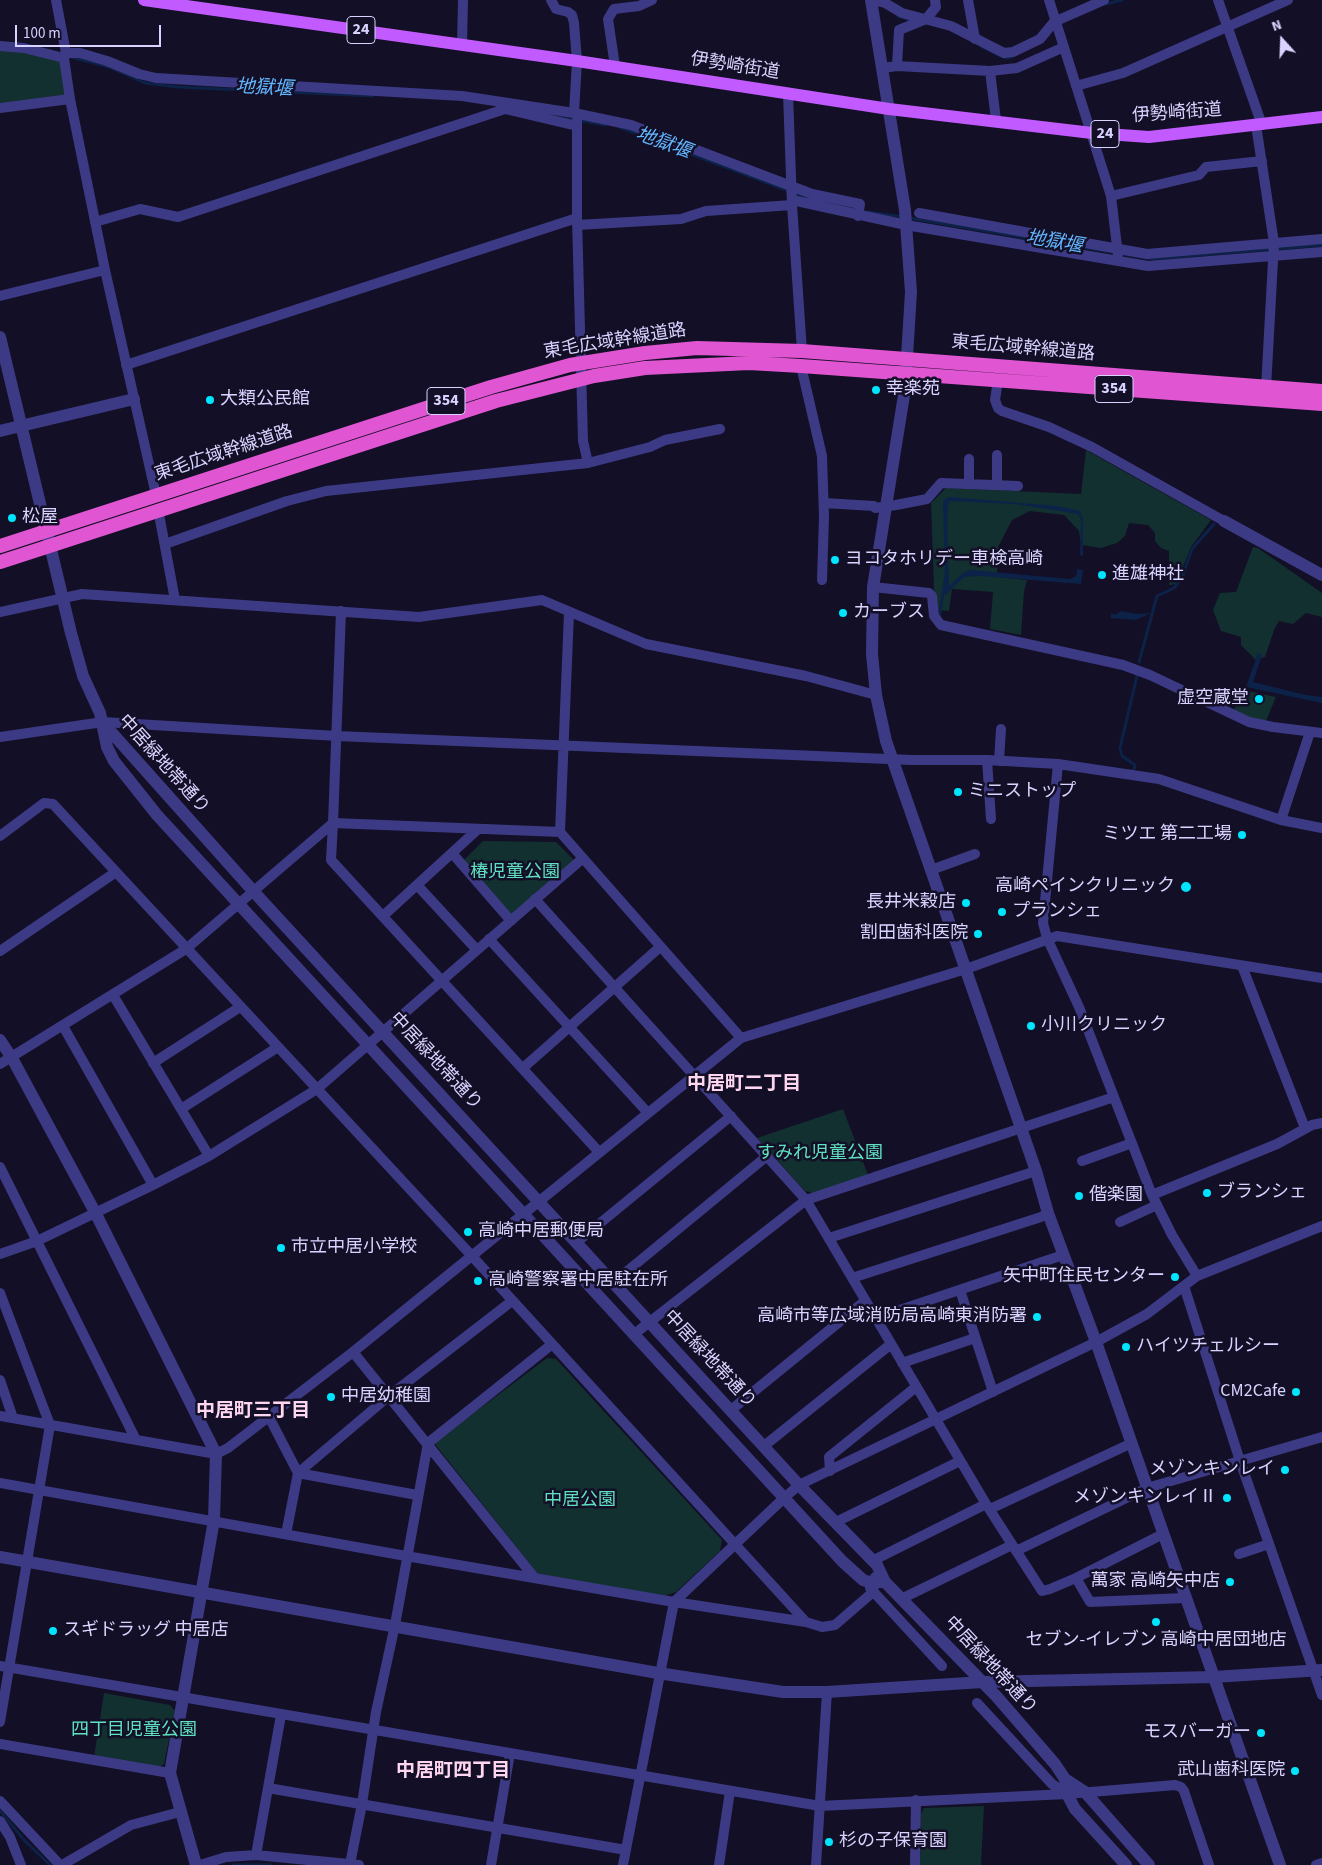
<!DOCTYPE html>
<meta charset="utf-8">
<style>
body{margin:0}
#map{position:relative;width:1322px;height:1865px;overflow:hidden;background:#130f26;font-family:"Source Sans 3",sans-serif}
canvas{display:block}
.north{position:absolute;left:1257px;top:15px;width:50px;height:50px;-webkit-text-stroke:4px #130f26;paint-order:stroke;rotate:340deg;font-size:14px;font-weight:700;line-height:20px;text-align:center;color:#d9d4ff}
.north::after{content:'';display:block;margin:auto;width:18px;height:22px;background:#d9d4ff;clip-path:polygon(50% 0,100% 100%,50% 72%,0 100%)}
.scale{position:absolute;left:15px;top:25px;width:146px;height:22px;box-sizing:border-box;border:2px solid #d9d4ff;border-top:0;padding-left:6px;font-size:15px;line-height:18px;white-space:nowrap;color:#d9d4ff;-webkit-text-stroke:4px #130f26;paint-order:stroke}
</style>
<div id="map">
<canvas width="1322" height="1865"></canvas>
<div class="north">N</div>
<div class="scale">100 m</div>
</div>
<script>
const context = document.querySelector('canvas').getContext('2d');
context.lineJoin = 'round';
function fillPath(path, color) { context.fillStyle = color; context.fill(path, 'evenodd'); }
const toPath = rows => new Path2D(rows.map(r => 'M' + r).join(''));
function trace(path, color, width, dash) { context.strokeStyle = color; context.lineWidth = width; context.lineCap = dash ? 'butt' : 'round'; context.setLineDash(dash || []); context.stroke(path); }
function label(font, color, halo, rows, align = 'center') {
  context.font = font + ' "Source Sans 3","Noto Sans JP",sans-serif'; context.lineWidth = 5; context.setLineDash([]); context.textBaseline = 'middle'; context.strokeStyle = halo; context.fillStyle = color; for (const [text, x, y, turn = 0] of rows) {
    context.save(); context.translate(x, y); context.rotate((+turn || 0) * Math.PI / 180); context.textAlign = isNaN(turn) ? turn : align; if (halo) context.strokeText(text, 0, 0); context.fillText(text, 0, 0); context.restore();
  }
}
fillPath(toPath([
 [0,48,24,51,60,61,66,95,0,105],
 [1086,450,1211,520,1191,547,1176,584,1169,585,1169,551,1161,548,1155,541,1155,533,1148,525,1129,523,1125,536,1117,543,1101,548,1081,545,1079,531,1064,515,1030,511,1012,520,998,547,997,577,1027,580,1024,592,1021,635,990,629,993,592,952,589,949,611,938,610,934,589,931,503,946,488,1081,494],
 [1253,547,1258,548,1322,593,1322,617,1306,613,1293,624,1279,621,1274,630,1265,657,1256,660,1241,645,1241,637,1221,631,1213,610,1220,593,1236,592],
 [1243,690,1276,697,1265,723,1232,714],
 [483,841,556,842,576,862,511,918,463,861],
 [843,1109,868,1175,813,1193,805,1191,757,1138],
 [547,1358,556,1359,722,1540,720,1551,676,1592,664,1596,538,1574,434,1443],
 [104,1693,170,1705,175,1711,164,1764,158,1768,94,1757],
 [984,1806,981,1865,920,1865,921,1814,924,1808]
]), '#12302f');
fillPath(toPath([
 [949,497,1057,506,1080,511,1083,519,1083,556,1080,555,1081,520,1078,514,1015,504,950,501,948,505,947,521,949,586,964,572,971,570,1070,579,1076,576,1077,569,1083,570,1081,584,981,576,964,577,944,596,941,616,938,616,945,572,943,501],
 [1121,611,1137,614,1151,613,1136,620,1111,618,1111,613,1115,615],
 [1258,653,1262,655,1253,682,1306,695,1322,697,1322,703,1246,687]
]), '#0c2248');
trace(toPath([
 [1106,4,1122,0],
 [898,16,911,20],
 [982,47,1005,58,1012,57],
 [71,57,109,67,145,83,178,87,373,96],
 [552,115,605,125],
 [619,127,789,191],
 [794,193,814,200],
 [869,212,903,217],
 [909,218,1152,259,1322,245],
 [1139,662,1157,596,1174,588,1182,578,1192,549,1214,524],
 [1134,769,1135,765,1122,756,1120,748,1137,676],
 [0,1811,25,1841,50,1865],
 [233,1865,270,1865]
]), '#0c2248', 3);
trace(toPath([
 [56,0,66,53,64,58,70,99,105,270,156,495],
 [551,0,556,9,568,12,572,15,574,23,577,61,574,113],
 [873,0,885,3,902,13,951,26,1004,53,1013,52,1040,39,1054,22,1104,0],
 [968,0,975,39],
 [1049,0,1111,196,1118,255],
 [1218,0,1262,125],
 [462,45,463,0],
 [0,46,24,48,64,58],
 [66,53,80,53,107,61,139,74,156,78,462,96,574,113,631,125,812,194,860,204,858,216],
 [615,66,608,19,614,9,639,6,652,0],
 [897,66,899,30,926,19,936,7,935,0],
 [883,68,897,66,990,71,1017,68,1064,47],
 [990,71,996,120],
 [1076,86,1123,73,1288,0],
 [788,93,792,205,802,351],
 [0,108,70,99],
 [577,120,577,218,583,441,588,463],
 [1256,125,1274,243,1266,388],
 [1111,196,1199,175,1206,167,1262,161],
 [792,200,906,225,1148,266,1322,252],
 [919,213,1147,254,1322,239],
 [95,222,140,209,178,217,505,109,577,126],
 [577,225,681,219,706,211,792,205],
 [0,296,105,270],
 [126,365,577,218],
 [801,366,822,456,824,517,822,580],
 [998,380,995,400,998,408,1002,411,1049,427,1092,447,1224,521],
 [969,484,969,459],
 [997,485,997,455],
 [824,503,874,506,875,508,896,505,927,499,941,483,1018,486],
 [158,509,175,600],
 [165,544,287,501,326,491,588,463,650,447,665,440,720,429],
 [873,587,929,593,932,596,934,616,941,625,1123,665,1150,675,1249,722,1273,727,1322,733],
 [0,612,82,594,419,617,542,600,646,644,806,676,876,695],
 [569,613,560,832,741,1038],
 [0,737,103,722,337,736,912,760,987,760,1058,764,1159,779,1281,820,1322,828],
 [987,760,991,819],
 [999,761,1001,729],
 [1058,764,1043,923,1047,938,1079,1007,1152,1195,1172,1235,1197,1276],
 [1281,820,1310,732],
 [560,832,333,823,331,860,599,1152],
 [0,836,44,803,53,804,471,1255,806,1622],
 [452,853,511,921],
 [931,870,975,854],
 [417,885,477,950],
 [535,899,806,1200,986,1504,1042,1591,1050,1589,1076,1578,1163,1534],
 [383,916,477,830],
 [489,939,648,1113],
 [0,951,116,872],
 [1242,966,1305,1128],
 [113,995,209,1156],
 [63,1026,153,1185],
 [153,1063,240,1007],
 [0,1064,186,949,333,823,341,611],
 [523,1068,660,947],
 [181,1109,278,1047],
 [1082,1161,1132,1143],
 [0,1167,136,1440],
 [1152,1195,1277,1144,1312,1125,1322,1123],
 [1120,1222,1157,1205],
 [829,1238,1036,1171],
 [577,1242,731,1116],
 [0,1254,37,1241,153,1185,209,1156,317,1089,582,859],
 [852,1278,1041,1217,1048,1213],
 [614,1282,767,1156],
 [1184,1286,1240,1461,1322,1695],
 [960,1290,993,1392],
 [0,1293,50,1425,0,1722],
 [876,1318,1063,1255],
 [633,1335,806,1200,1114,1097],
 [353,1352,534,1577],
 [902,1363,975,1338],
 [0,1380,13,1418],
 [731,1410,865,1301],
 [0,1416,216,1454,228,1448,353,1352,741,1038,966,969,1057,936,1322,978],
 [269,1417,298,1473,417,1495],
 [764,1446,891,1344],
 [830,1471,829,1457,916,1387],
 [0,1483,406,1556,674,1602,806,1622,822,1627,835,1625,873,1592,875,1577],
 [990,1509,1132,1443],
 [836,1522,960,1461],
 [286,1534,298,1473,389,1396,512,1301],
 [1016,1551,1147,1488,1322,1437],
 [1239,1554,1269,1544],
 [872,1561,986,1504],
 [1076,1578,1090,1602,1185,1598],
 [870,1588,942,1666],
 [903,1598,1012,1545],
 [0,1666,820,1806,1067,1794,1175,1785,1181,1787,1184,1791,1209,1865],
 [977,1703,1052,1784,1067,1794],
 [0,1744,170,1773],
 [268,1788,626,1850],
 [0,1801,60,1865],
 [0,1821,10,1837,21,1865],
 [256,1855,281,1715],
 [350,1864,362,1804,376,1712,395,1625,428,1443,551,1345],
 [62,1865,131,1825,180,1812],
 [200,1865,226,1857,256,1855,359,1865],
 [491,1865,510,1753],
 [623,1865,674,1602,784,1498,799,1485,1096,1342,1147,1314,1197,1276,1322,1226],
 [719,1865,730,1791],
 [816,1865,827,1692],
 [915,1865,916,1800],
 [1316,1865,1322,1863]
]), '#3d3a85', 10);
trace(toPath([
 [871,0,905,210,911,292,905,389,873,587,872,654,876,695,886,741,1036,1171,1048,1213,1096,1342,1280,1865],
 [0,337,71,633,83,676,100,713,107,747,114,761,157,815,842,1561,863,1580,869,1582,885,1582],
 [0,431,134,399],
 [1224,521,1322,575],
 [104,724,254,892,799,1485,877,1565,885,1582,997,1697,1055,1764,1065,1779,1067,1794,1075,1809,1126,1865],
 [0,1040,12,1058,96,1214,216,1454,214,1520,170,1773,196,1865],
 [0,1557,658,1673,783,1692,827,1692,983,1682,1214,1677,1322,1670],
 [1065,1779,1085,1792,1149,1865]
]), '#3d3a85', 12);
trace(toPath([
 [144,0,577,61,889,109,1092,133,1149,137,1322,117]
]), '#c25bff', 12);
trace(toPath([
 [0,546,491,387,570,365,645,353,697,348,802,351,1322,391],
 [0,562,496,401,594,376,645,368,749,363,801,366,1322,404]
]), '#e055d1', 14);
for (const [x, y, r, color] of [
 [876,390,5,"#00e5ff"],
 [210,400,5,"#00e5ff"],
 [12,518,5,"#00e5ff"],
 [835,560,5,"#00e5ff"],
 [1102,575,5,"#00e5ff"],
 [843,613,5,"#00e5ff"],
 [1259,699,5,"#00e5ff"],
 [958,792,5,"#00e5ff"],
 [1242,835,5,"#00e5ff"],
 [1186,887,6,"#00e5ff"],
 [966,903,5,"#00e5ff"],
 [1002,912,5,"#00e5ff"],
 [978,934,5,"#00e5ff"],
 [1031,1026,5,"#00e5ff"],
 [1207,1193,5,"#00e5ff"],
 [1079,1196,5,"#00e5ff"],
 [468,1232,5,"#00e5ff"],
 [281,1248,5,"#00e5ff"],
 [1175,1277,5,"#00e5ff"],
 [478,1281,5,"#00e5ff"],
 [1037,1317,5,"#00e5ff"],
 [1126,1347,5,"#00e5ff"],
 [1296,1392,5,"#00e5ff"],
 [331,1397,5,"#00e5ff"],
 [1285,1470,5,"#00e5ff"],
 [1227,1498,5,"#00e5ff"],
 [1230,1582,5,"#00e5ff"],
 [1156,1622,5,"#00e5ff"],
 [53,1631,5,"#00e5ff"],
 [1261,1733,5,"#00e5ff"],
 [1295,1771,5,"#00e5ff"],
 [829,1842,5,"#00e5ff"]
]) { const dot = new Path2D(); dot.arc(x, y, r, 0, 2 * Math.PI); context.fillStyle = color; context.fill(dot); trace(dot, '#130f26', 2); }
for (const [x, y, w] of [
 [361,30,28],
 [1105,134,28],
 [1114,389,38],
 [446,401,38]
]) { const box = new Path2D(); box.roundRect(x - w / 2, y - 13.5, w, 27, 4); context.fillStyle = '#130f26'; context.fill(box); trace(box, '#d9d4ff', 1); }
label('bold 16px', '#d9d4ff', null, [
 ["24",361,30],
 ["24",1105,134],
 ["354",1114,389],
 ["354",446,401]
]);
label('18px', '#d9d4ff', '#130f26', [
 ["伊勢崎街道",735,67,9],
 ["伊勢崎街道",1177,114,-4],
 ["東毛広域幹線道路",615,342,-9],
 ["東毛広域幹線道路",1023,349,5],
 ["東毛広域幹線道路",224,454,-18],
 ["中居緑地帯通り",163,765,48],
 ["中居緑地帯通り",435,1062,47],
 ["中居緑地帯通り",709,1360,47],
 ["中居緑地帯通り",990,1666,47]
]);
label('18px', '#d9d4ff', '#130f26', [
 ["幸楽苑",886,390],
 ["大類公民館",220,400],
 ["松屋",22,518],
 ["ヨコタホリデー車検高崎",845,560],
 ["進雄神社",1112,575],
 ["カーブス",853,613],
 ["虚空蔵堂",1249,699,"right"],
 ["ミニストップ",968,792],
 ["ミツエ 第二工場",1232,835,"right"],
 ["高崎ペインクリニック",1175,887,"right"],
 ["長井米穀店",956,903,"right"],
 ["プランシェ",1012,912],
 ["割田歯科医院",968,934,"right"],
 ["小川クリニック",1041,1026],
 ["ブランシェ",1217,1193],
 ["偕楽園",1089,1196],
 ["高崎中居郵便局",478,1232],
 ["市立中居小学校",291,1248],
 ["矢中町住民センター",1165,1277,"right"],
 ["高崎警察署中居駐在所",488,1281],
 ["高崎市等広域消防局高崎東消防署",1027,1317,"right"],
 ["ハイツチェルシー",1136,1347],
 ["CM2Cafe",1286,1392,"right"],
 ["中居幼稚園",341,1397],
 ["メゾンキンレイ",1275,1470,"right"],
 ["メゾンキンレイⅡ",1217,1498,"right"],
 ["萬家 高崎矢中店",1220,1582,"right"],
 ["スギドラッグ 中居店",63,1631],
 ["セブン-イレブン 高崎中居団地店",1156,1641,"center"],
 ["モスバーガー",1251,1733,"right"],
 ["武山歯科医院",1285,1771,"right"],
 ["杉の子保育園",839,1842]
], 'left');
label('18px', '#5fe0c0', '#130f26', [
 ["椿児童公園",515,873],
 ["すみれ児童公園",820,1154],
 ["中居公園",580,1501],
 ["四丁目児童公園",134,1731]
]);
label('italic 19px', '#62b6ff', '#130f26', [
 ["地獄堰",264,89,3],
 ["地獄堰",663,144,20],
 ["地獄堰",1054,243,10]
]);
label('bold 19px', '#ffd6f0', '#130f26', [
 ["中居町二丁目",744,1085],
 ["中居町三丁目",253,1412],
 ["中居町四丁目",453,1772]
]);
</script>
